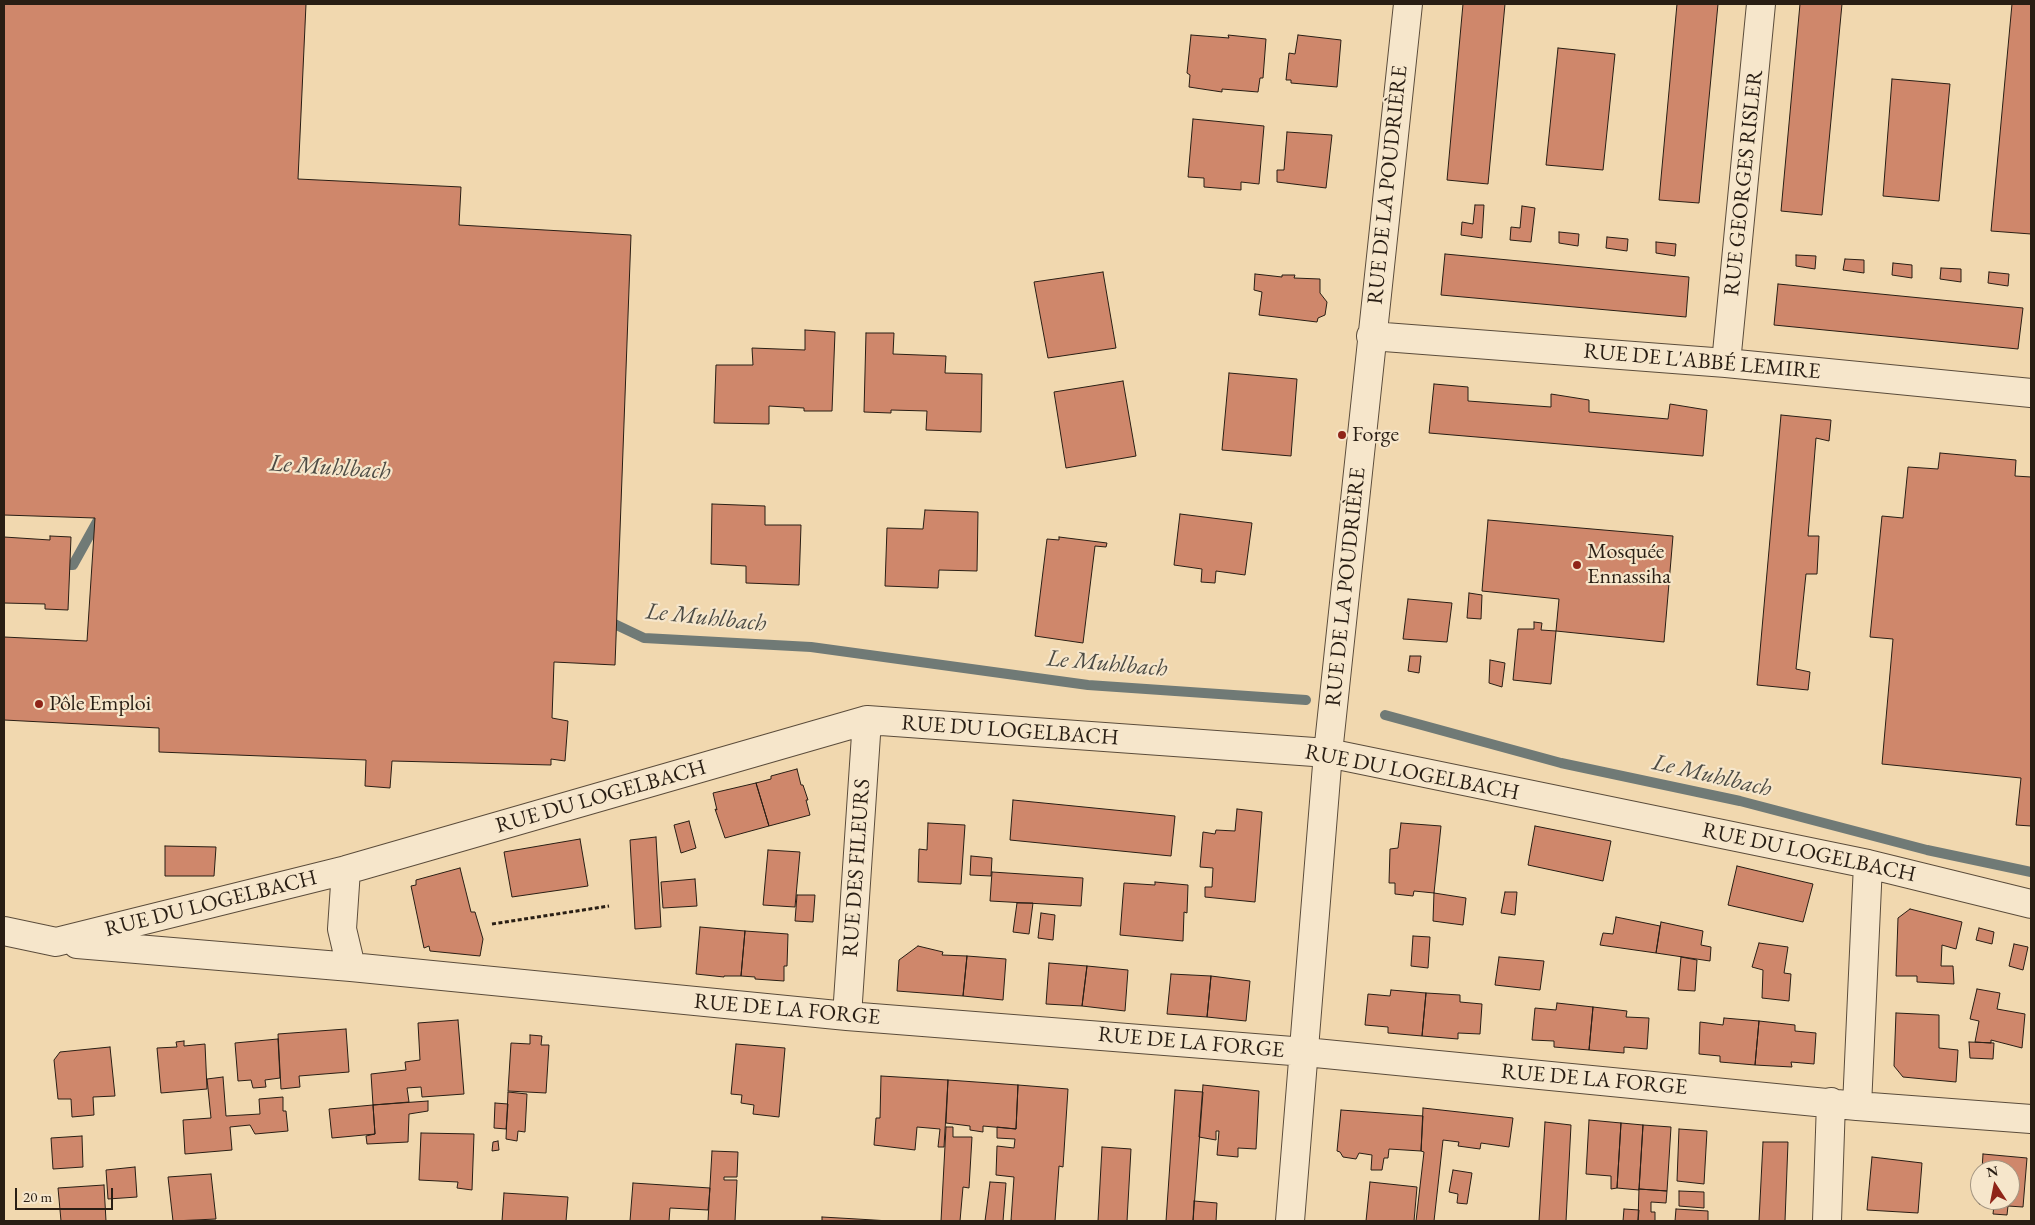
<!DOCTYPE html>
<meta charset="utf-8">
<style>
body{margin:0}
#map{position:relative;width:2035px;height:1225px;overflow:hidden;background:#f1d8af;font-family:"EB Garamond",serif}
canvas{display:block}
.frame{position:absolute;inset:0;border:5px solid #291e14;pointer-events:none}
.north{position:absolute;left:1970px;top:1160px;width:50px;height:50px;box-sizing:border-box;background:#f6e6cb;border:1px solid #a49682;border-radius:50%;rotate:349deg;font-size:14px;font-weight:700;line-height:20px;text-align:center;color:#291e14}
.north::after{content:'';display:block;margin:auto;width:18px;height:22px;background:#8f2418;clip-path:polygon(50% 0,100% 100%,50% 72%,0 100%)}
.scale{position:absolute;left:15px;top:1188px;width:98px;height:22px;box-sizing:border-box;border:2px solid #291e14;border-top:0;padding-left:6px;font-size:15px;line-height:18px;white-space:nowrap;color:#291e14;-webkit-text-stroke:4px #f6e6cb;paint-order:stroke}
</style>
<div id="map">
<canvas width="2035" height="1225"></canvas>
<div class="frame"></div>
<div class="north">N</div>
<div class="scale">20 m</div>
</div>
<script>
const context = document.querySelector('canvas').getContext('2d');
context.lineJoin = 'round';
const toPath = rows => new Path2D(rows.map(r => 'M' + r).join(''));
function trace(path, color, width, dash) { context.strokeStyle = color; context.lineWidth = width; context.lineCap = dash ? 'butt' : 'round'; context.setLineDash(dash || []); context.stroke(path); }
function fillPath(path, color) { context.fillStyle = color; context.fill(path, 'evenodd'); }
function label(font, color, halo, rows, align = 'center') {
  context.font = font + ' "EB Garamond",serif'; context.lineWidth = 4.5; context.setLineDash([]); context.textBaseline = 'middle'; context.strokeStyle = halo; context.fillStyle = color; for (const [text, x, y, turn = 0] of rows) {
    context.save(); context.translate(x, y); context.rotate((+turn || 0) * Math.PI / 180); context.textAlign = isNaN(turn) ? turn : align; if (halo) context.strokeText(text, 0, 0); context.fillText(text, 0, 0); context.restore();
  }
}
trace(toPath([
 [57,565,73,565,98,520,103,516],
 [606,620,644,638,811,647,1088,685,1306,700],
 [1385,715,1561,763,1740,801,1927,850,2031,872]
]), '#707a76', 10);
const building = toPath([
 [4,4,306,4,298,179,461,187,459,225,631,235,615,665,554,662,552,718,568,721,565,761,551,759,551,765,392,761,390,788,365,786,366,760,159,752,159,728,4,720,4,637,87,641,95,518,4,515,4,4],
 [1463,4,1505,4,1488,184,1447,180,1463,4],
 [1677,4,1718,4,1699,203,1659,200,1677,4],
 [1800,4,1842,4,1822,215,1781,211,1800,4],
 [2012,4,2031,4,2031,234,1991,231,2012,4],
 [1191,35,1229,38,1228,35,1266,39,1263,78,1260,78,1258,92,1222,89,1222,92,1189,87,1190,75,1187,73,1191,35],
 [1298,35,1341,40,1337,87,1291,83,1291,80,1286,80,1289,53,1295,54,1298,35],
 [1558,48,1615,54,1603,170,1546,165,1558,48],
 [1892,79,1950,84,1939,201,1883,196,1892,79],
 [1193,119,1264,126,1259,184,1241,182,1241,190,1204,187,1204,178,1188,177,1193,119],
 [1287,132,1332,135,1326,188,1277,182,1277,170,1284,170,1287,132],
 [1475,205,1484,205,1482,238,1461,235,1462,222,1473,224,1475,205],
 [1522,206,1535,208,1531,242,1510,240,1511,227,1520,228,1522,206],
 [1559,232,1579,234,1578,246,1559,243,1559,232],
 [1607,237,1628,239,1627,251,1606,248,1607,237],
 [1656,242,1676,244,1675,256,1656,253,1656,242],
 [1445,254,1689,277,1686,317,1441,295,1445,254],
 [1796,255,1816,256,1815,269,1796,266,1796,255],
 [1845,259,1864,260,1864,273,1843,270,1845,259],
 [1893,263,1912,265,1912,278,1892,275,1893,263],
 [1941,268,1961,269,1961,282,1940,279,1941,268],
 [1103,272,1116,348,1048,358,1034,282,1103,272],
 [1989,272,2009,274,2008,286,1988,283,1989,272],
 [1255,274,1282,277,1282,275,1295,275,1294,278,1320,279,1320,293,1327,302,1325,315,1318,318,1317,322,1259,315,1262,292,1254,290,1255,274],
 [1778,284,2023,308,2018,349,1774,325,1778,284],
 [805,330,835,332,832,411,804,411,804,408,769,406,769,424,714,423,716,365,753,365,752,348,805,350,805,330],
 [866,333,894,333,893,354,946,356,945,373,982,374,981,432,926,430,927,411,891,410,891,413,864,412,866,333],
 [1229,373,1297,379,1291,456,1222,450,1229,373],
 [1123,381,1136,456,1066,468,1054,392,1123,381],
 [1434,384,1468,387,1468,401,1551,407,1551,394,1589,400,1589,412,1668,419,1670,404,1707,410,1703,456,1429,433,1434,384],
 [1781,415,1831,420,1829,441,1816,438,1808,536,1819,536,1817,574,1806,574,1796,669,1810,672,1808,690,1757,685,1781,415],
 [1940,453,2016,460,2015,476,2031,477,2031,826,2016,825,2021,778,1882,764,1893,639,1870,637,1882,516,1903,518,1908,467,1938,469,1940,453],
 [712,504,765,506,765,525,801,525,799,585,746,583,746,566,711,564,712,504],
 [925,510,978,512,977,571,939,570,938,588,885,586,887,528,923,529,925,510],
 [1180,514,1252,523,1245,575,1216,571,1215,583,1201,582,1202,569,1174,565,1180,514],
 [1488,520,1673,536,1664,642,1556,631,1559,599,1482,591,1488,520],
 [50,536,71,537,68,610,45,609,45,604,4,603,4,537,50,540,50,536],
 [1059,537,1107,543,1106,547,1095,546,1083,643,1035,636,1047,539,1059,540,1059,537],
 [1469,593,1482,595,1481,619,1467,618,1469,593],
 [1408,599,1452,603,1447,642,1403,639,1408,599],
 [1534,622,1542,623,1541,630,1556,631,1551,684,1513,680,1518,629,1534,629,1534,622],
 [1410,656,1421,656,1419,673,1408,671,1410,656],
 [1490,660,1505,663,1502,687,1489,683,1490,660],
 [797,769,801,785,803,785,808,800,806,800,810,815,769,826,756,783,771,779,771,776,797,769],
 [756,783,769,826,725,838,715,809,717,810,713,793,756,783],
 [1013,800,1175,816,1171,856,1010,840,1013,800],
 [1237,809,1262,812,1255,902,1205,897,1205,887,1212,887,1213,868,1200,867,1203,832,1215,834,1216,830,1235,831,1237,809],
 [689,821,696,848,681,853,674,825,689,821],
 [928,823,965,825,961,884,918,882,919,849,927,850,928,823],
 [1401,823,1441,826,1434,893,1414,891,1413,896,1395,894,1395,883,1389,883,1390,849,1398,848,1401,823],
 [1535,826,1611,841,1603,881,1528,865,1535,826],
 [656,837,661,927,635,929,630,840,656,837],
 [580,839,588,886,512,897,504,852,580,839],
 [165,846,216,847,214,876,165,876,165,846],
 [768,850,800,852,795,907,763,905,768,850],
 [971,856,992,858,991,876,970,875,971,856],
 [1737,866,1813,884,1803,922,1728,905,1737,866],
 [460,868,471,912,475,912,483,939,480,956,430,951,429,946,424,948,411,886,416,885,416,880,460,868],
 [992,872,1083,878,1081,906,990,901,992,872],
 [695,879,697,906,663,908,661,882,695,879],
 [1155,882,1188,885,1187,913,1184,912,1183,941,1120,935,1124,883,1155,885,1155,882],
 [1505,892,1517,892,1515,915,1501,913,1505,892],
 [1434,893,1466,898,1463,925,1433,921,1434,893],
 [797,895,815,895,813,922,795,921,797,895],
 [1017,903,1033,903,1029,934,1013,932,1017,903],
 [1910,909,1962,922,1956,949,1942,945,1941,966,1953,966,1954,984,1917,982,1917,976,1896,976,1898,918,1910,909],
 [1041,913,1055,915,1053,940,1038,938,1041,913],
 [1616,917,1660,926,1656,953,1600,945,1603,933,1613,934,1616,917],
 [1661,922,1703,931,1701,945,1711,947,1710,961,1656,953,1661,922],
 [700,927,745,931,741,976,724,976,724,977,696,974,700,927],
 [1979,928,1994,932,1992,944,1976,940,1979,928],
 [745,931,788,934,787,966,784,966,784,981,755,979,755,977,741,976,745,931],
 [1413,936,1430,937,1428,968,1411,966,1413,936],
 [1759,943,1788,947,1784,973,1791,974,1789,1001,1762,998,1763,970,1752,967,1759,943],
 [2014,944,2028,947,2023,970,2009,966,2014,944],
 [918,946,943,952,942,955,967,956,963,996,897,991,899,960,918,946],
 [967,956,1006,959,1003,1000,963,996,967,956],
 [1499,957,1544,961,1540,990,1495,985,1499,957],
 [1681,957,1697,960,1695,991,1678,990,1681,957],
 [1049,963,1087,966,1082,1006,1046,1004,1049,963],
 [1087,966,1128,970,1125,1011,1082,1006,1087,966],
 [1171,974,1211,976,1207,1017,1167,1014,1171,974],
 [1211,976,1250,981,1246,1021,1207,1017,1211,976],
 [1977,989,2000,993,1997,1009,2025,1014,2022,1048,1991,1040,1991,1043,1975,1042,1979,1021,1970,1019,1977,989],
 [1391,990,1426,993,1422,1036,1388,1033,1388,1027,1365,1025,1368,994,1390,996,1391,990],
 [1426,993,1460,995,1460,1002,1482,1004,1480,1034,1458,1033,1458,1039,1422,1036,1426,993],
 [1557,1003,1593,1007,1589,1050,1554,1047,1554,1041,1532,1040,1535,1008,1556,1010,1557,1003],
 [1593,1007,1627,1011,1626,1017,1649,1018,1647,1049,1624,1047,1624,1053,1589,1050,1593,1007],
 [1896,1013,1939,1015,1939,1048,1958,1050,1956,1082,1903,1077,1894,1066,1896,1013],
 [1724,1018,1759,1021,1755,1065,1720,1062,1720,1056,1699,1054,1700,1022,1723,1025,1724,1018],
 [458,1020,464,1094,422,1097,421,1087,407,1088,409,1102,373,1105,371,1074,406,1070,405,1062,420,1060,418,1023,458,1020],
 [1759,1021,1795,1025,1795,1031,1816,1033,1814,1064,1791,1062,1792,1067,1755,1065,1759,1021],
 [346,1029,349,1072,299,1076,300,1087,281,1089,278,1034,346,1029],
 [530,1035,542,1036,541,1045,549,1045,546,1093,508,1091,511,1043,530,1044,530,1035],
 [278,1039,280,1078,265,1080,266,1087,253,1088,251,1080,238,1081,235,1043,278,1039],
 [184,1041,184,1046,205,1044,207,1089,161,1093,157,1048,177,1047,176,1042,184,1041],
 [1969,1042,1994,1043,1993,1059,1970,1058,1969,1042],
 [736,1044,785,1048,779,1117,753,1114,754,1105,741,1103,742,1095,731,1094,736,1044],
 [110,1047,115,1096,93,1097,94,1115,72,1117,71,1099,58,1099,54,1060,60,1052,110,1047],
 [881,1076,948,1080,944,1147,938,1147,940,1129,917,1127,915,1150,874,1145,876,1118,880,1118,881,1076],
 [223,1077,226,1116,260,1114,259,1099,283,1097,283,1111,286,1111,288,1131,255,1134,250,1125,230,1127,232,1150,185,1154,183,1120,211,1118,207,1079,223,1077],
 [948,1080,1018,1085,1016,1129,983,1126,983,1132,970,1130,970,1126,946,1123,948,1080],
 [1018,1085,1068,1089,1063,1167,1059,1166,1055,1221,1013,1221,1011,1220,1014,1177,996,1175,997,1146,1014,1148,1015,1139,997,1138,997,1127,1016,1129,1018,1085],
 [1203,1085,1259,1091,1256,1149,1238,1148,1238,1157,1217,1155,1219,1131,1216,1131,1216,1140,1199,1137,1203,1085],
 [1175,1090,1203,1092,1193,1221,1166,1221,1175,1090],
 [508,1092,527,1094,525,1132,518,1131,517,1141,506,1139,508,1092],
 [428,1101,428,1111,409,1114,408,1142,367,1144,366,1136,375,1134,373,1105,428,1101],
 [495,1103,508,1104,506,1129,494,1128,495,1103],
 [373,1105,375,1134,332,1138,329,1109,373,1105],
 [1423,1108,1513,1118,1509,1147,1481,1143,1480,1149,1458,1146,1459,1142,1443,1140,1434,1221,1416,1221,1424,1152,1421,1151,1423,1108],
 [1341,1110,1423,1116,1421,1151,1389,1149,1388,1158,1384,1158,1382,1170,1371,1170,1372,1155,1359,1153,1356,1159,1343,1157,1340,1152,1337,1151,1341,1110],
 [1589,1120,1621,1123,1617,1188,1611,1189,1611,1176,1586,1174,1589,1120],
 [1545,1122,1571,1125,1566,1221,1539,1221,1545,1122],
 [1621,1123,1643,1125,1639,1190,1617,1188,1621,1123],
 [1643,1125,1671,1127,1667,1191,1639,1189,1643,1125],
 [946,1127,953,1127,953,1137,972,1137,969,1188,963,1187,960,1221,941,1221,946,1127],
 [1679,1129,1707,1131,1704,1184,1677,1181,1679,1129],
 [421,1133,474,1134,472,1190,457,1188,458,1182,419,1180,421,1133],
 [82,1136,83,1167,53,1169,51,1138,82,1136],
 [498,1141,499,1150,492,1151,493,1142,498,1141],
 [1763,1142,1788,1142,1785,1221,1759,1221,1763,1142],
 [1102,1147,1131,1149,1127,1221,1098,1221,1102,1147],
 [712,1151,738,1152,737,1177,724,1177,724,1180,737,1180,735,1221,708,1221,712,1151],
 [1983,1154,2027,1158,2023,1207,2008,1206,2007,1215,1993,1214,1994,1205,1979,1204,1980,1193,1980,1200,2010,1200,2010,1170,1982,1170,1983,1154],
 [1872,1157,1922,1163,1918,1213,1867,1210,1872,1157],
 [135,1167,137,1197,108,1199,106,1170,135,1167],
 [1453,1170,1472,1173,1467,1204,1457,1203,1458,1194,1449,1192,1453,1170],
 [211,1174,216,1219,173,1221,168,1177,211,1174],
 [990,1182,1006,1183,1003,1221,985,1221,990,1182],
 [1370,1182,1417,1187,1414,1221,1366,1221,1370,1182],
 [633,1183,710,1188,708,1210,670,1208,669,1221,630,1221,633,1183],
 [104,1185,106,1221,61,1221,58,1188,104,1185],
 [1639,1189,1667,1191,1666,1203,1651,1202,1651,1212,1655,1212,1655,1221,1638,1221,1639,1189],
 [1679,1191,1704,1192,1704,1208,1679,1206,1679,1191],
 [504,1193,568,1197,566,1221,502,1221,504,1193],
 [1194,1201,1217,1203,1216,1221,1193,1221,1194,1201],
 [1624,1209,1639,1210,1638,1221,1623,1221,1624,1209],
 [1676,1209,1708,1211,1708,1221,1675,1221,1676,1209],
 [822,1217,857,1219,890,1221,822,1221,822,1217]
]);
fillPath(building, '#cf876b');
trace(building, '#291e14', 1);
const minor = toPath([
 [1371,336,1726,363,2031,393],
 [1726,363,1761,4],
 [346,870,342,929,351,967],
 [4,931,56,942,346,870,867,720,1328,753,1868,864,2031,904],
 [77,944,351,967,847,1016,1305,1052,1857,1106,2031,1119],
 [847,1016,867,720],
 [1857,1106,1868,864],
 [1290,1221,1328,753,1408,4],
 [1827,1221,1831,1102]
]);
trace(minor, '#5b4c3b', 30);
trace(toPath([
 [492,924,609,906]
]), '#291e14', 3, [4, 2.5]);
trace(minor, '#f6e6cb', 28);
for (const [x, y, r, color] of [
 [1342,435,5,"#8f2418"],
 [1577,565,5,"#8f2418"],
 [39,704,5,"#8f2418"]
]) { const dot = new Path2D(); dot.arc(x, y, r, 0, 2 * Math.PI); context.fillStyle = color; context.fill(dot); trace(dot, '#f6e6cb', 2); }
label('22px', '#291e14', '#f6e6cb', [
 ["RUE GEORGES RISLER",1744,183,-84],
 ["RUE DE LA POUDRIÈRE",1388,185,-84],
 ["RUE DE L'ABBÉ LEMIRE",1702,362,5],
 ["RUE DE LA POUDRIÈRE",1346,587,-84],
 ["RUE DU LOGELBACH",1010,731,4],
 ["RUE DU LOGELBACH",1412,773,11],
 ["RUE DU LOGELBACH",601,797,-16],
 ["RUE DU LOGELBACH",1809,853,12],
 ["RUE DES FILEURS",857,868,-86],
 ["RUE DU LOGELBACH",211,904,-14],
 ["RUE DE LA FORGE",787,1010,5],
 ["RUE DE LA FORGE",1191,1043,5],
 ["RUE DE LA FORGE",1594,1080,5]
]);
label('22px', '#291e14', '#f6e6cb', [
 ["Forge",1352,435],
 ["Mosquée",1587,552],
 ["Ennassiha",1587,577],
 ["Pôle Emploi",49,704]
], 'left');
label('italic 24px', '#4d4c45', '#f6e6cb', [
 ["Le Muhlbach",330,468,4],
 ["Le Muhlbach",706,618,6],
 ["Le Muhlbach",1107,664,5],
 ["Le Muhlbach",1712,776,13]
]);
</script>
